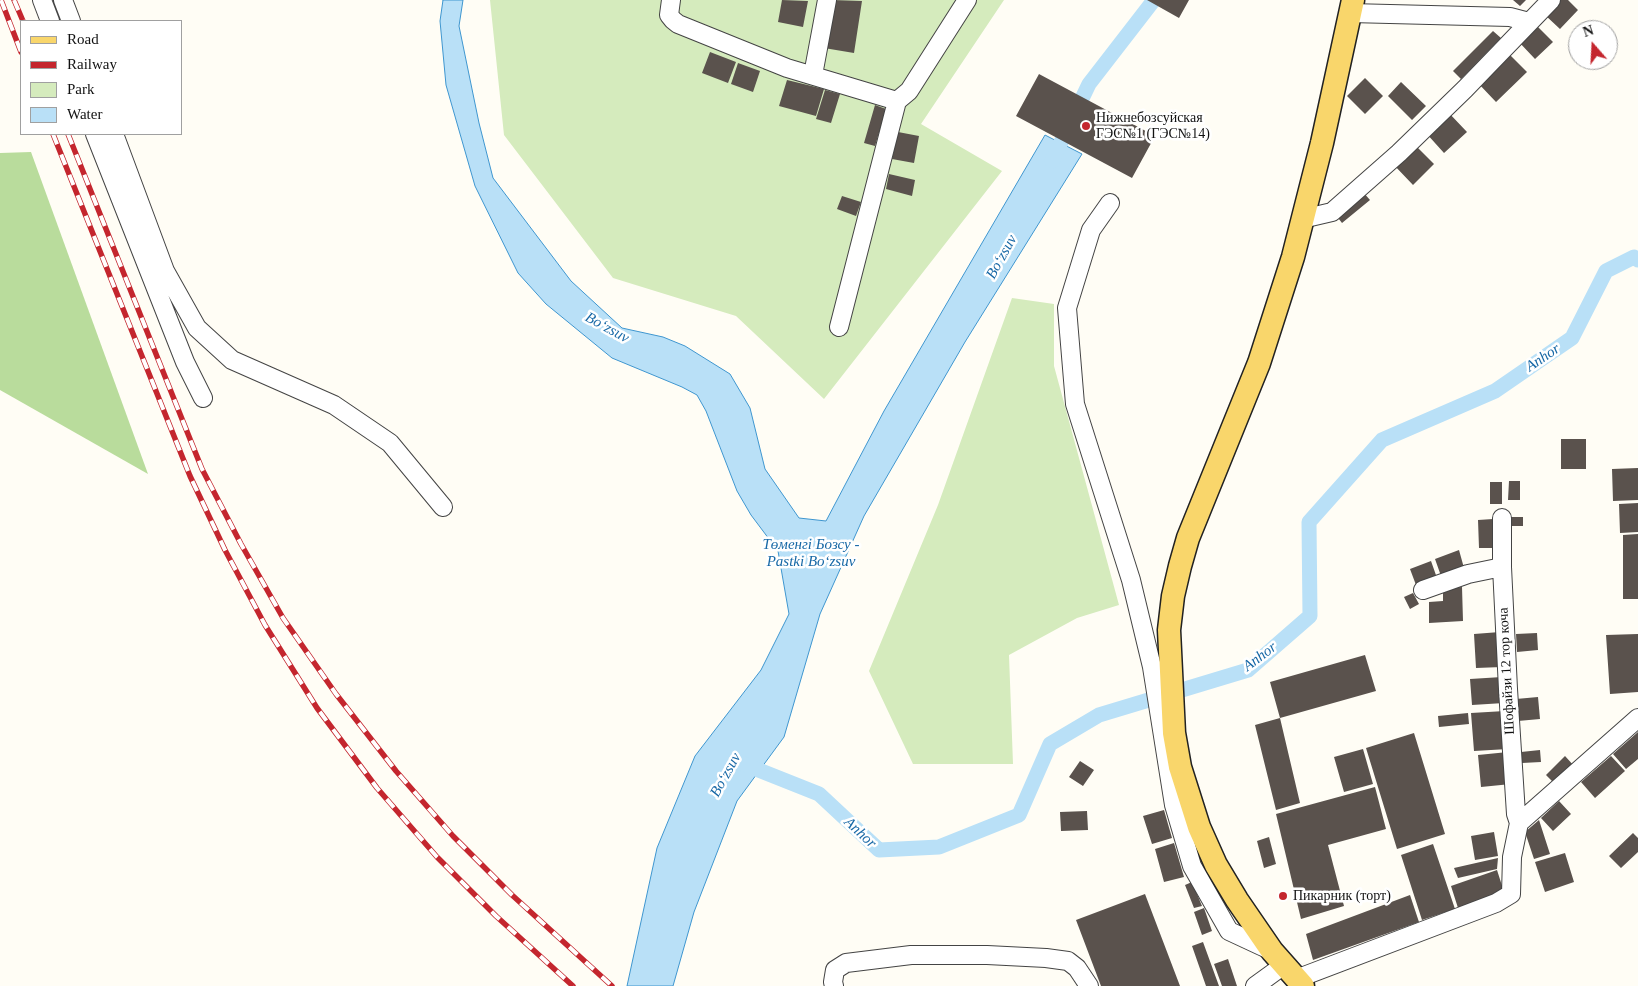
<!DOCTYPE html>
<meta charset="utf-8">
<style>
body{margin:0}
#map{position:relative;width:1638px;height:986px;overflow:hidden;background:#fffdf5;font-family:"Times New Roman",serif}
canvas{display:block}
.legend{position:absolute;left:20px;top:20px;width:162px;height:115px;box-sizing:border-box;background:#fff;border:1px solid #a0a0a0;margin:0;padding:6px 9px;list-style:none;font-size:15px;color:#111}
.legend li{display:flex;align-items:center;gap:10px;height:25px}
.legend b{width:25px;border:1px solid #a0a0a0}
.north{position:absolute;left:1568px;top:20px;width:50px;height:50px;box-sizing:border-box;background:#fff;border:1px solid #a0a0a0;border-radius:50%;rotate:341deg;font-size:14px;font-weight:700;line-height:20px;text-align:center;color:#111}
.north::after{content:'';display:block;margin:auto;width:18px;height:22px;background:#c4262e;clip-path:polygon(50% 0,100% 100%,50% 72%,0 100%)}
</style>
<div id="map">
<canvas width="1638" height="986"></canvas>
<ul class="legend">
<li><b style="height:6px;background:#f9d66b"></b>Road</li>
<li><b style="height:6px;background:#c4262e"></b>Railway</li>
<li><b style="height:14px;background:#d5ebbd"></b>Park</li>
<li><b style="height:14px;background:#b9e0f7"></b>Water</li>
</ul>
<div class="north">N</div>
</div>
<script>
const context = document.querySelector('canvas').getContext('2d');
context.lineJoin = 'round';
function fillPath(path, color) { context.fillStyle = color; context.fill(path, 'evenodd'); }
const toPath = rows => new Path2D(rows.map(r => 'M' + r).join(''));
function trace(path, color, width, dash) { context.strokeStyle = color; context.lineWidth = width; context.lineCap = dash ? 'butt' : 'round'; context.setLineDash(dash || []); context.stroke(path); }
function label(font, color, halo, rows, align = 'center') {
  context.font = font + ' "Times New Roman",serif'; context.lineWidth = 5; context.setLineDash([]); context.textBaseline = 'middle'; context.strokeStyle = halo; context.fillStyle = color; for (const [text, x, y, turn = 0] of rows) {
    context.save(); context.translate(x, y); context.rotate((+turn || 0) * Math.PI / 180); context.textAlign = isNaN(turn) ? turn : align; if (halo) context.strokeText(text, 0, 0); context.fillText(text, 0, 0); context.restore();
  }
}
fillPath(toPath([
 [490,0,1004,0,921,124,1002,171,824,399,736,316,613,278,504,135],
 [1012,298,1054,304,1054,366,1119,605,1077,618,1009,655,1013,764,913,764,869,671,938,505]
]), '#d5ebbd');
fillPath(toPath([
 [31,152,148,474,0,390,0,153]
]), '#b9dc9c');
const water = toPath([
 [443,0,463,0,459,26,479,123,493,178,571,281,622,328,663,337,685,346,730,374,750,408,765,469,799,518,826,521,884,411,1045,135,1082,154,965,342,864,516,820,614,784,737,737,801,694,912,673,986,627,986,657,848,695,756,761,670,789,614,778,551,751,515,737,491,706,411,697,395,682,387,612,358,546,304,518,273,475,186,446,85,440,21,443,0]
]);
fillPath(water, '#b9e0f7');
trace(water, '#3f96cf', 1);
trace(toPath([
 [1052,161,1089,84,1154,0],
 [741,763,819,794,879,850,939,847,1019,815,1050,744,1099,715,1248,670,1310,616,1309,522,1382,440,1495,391,1572,338,1606,271,1634,257,1638,260]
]), '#b9e0f7', 15);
fillPath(toPath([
 [782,0,808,1,803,27,778,22],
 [832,0,862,1,854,53,824,48],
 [1147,0,1189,0,1179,18],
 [1513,0,1526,0,1520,6],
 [1559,0,1568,0,1578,10,1560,29,1545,15],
 [1535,24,1553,42,1535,59,1518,41],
 [1493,31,1501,38,1461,79,1453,71],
 [710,52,736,62,728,83,702,73],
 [1508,53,1527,72,1496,102,1477,82],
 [738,63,760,71,753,92,731,84],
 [1039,74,1155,136,1132,178,1016,116],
 [1365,78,1383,96,1365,114,1347,96],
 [787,80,824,89,816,116,779,106],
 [1401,82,1426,106,1412,120,1388,96],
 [825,90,840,94,831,123,816,119],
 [875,105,886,109,875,146,864,143],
 [1448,112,1467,132,1444,153,1426,133],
 [898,132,919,136,914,163,892,159],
 [1414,144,1434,164,1413,185,1393,164],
 [889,174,915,180,912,196,886,189],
 [1363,192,1370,200,1342,223,1335,214],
 [842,196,861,202,856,216,837,209],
 [1561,439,1586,439,1586,469,1561,469],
 [1638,468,1638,500,1613,501,1612,469],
 [1509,481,1520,481,1520,500,1508,500],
 [1490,482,1502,482,1502,504,1490,504],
 [1638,503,1638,532,1620,533,1619,504],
 [1508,517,1523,517,1523,526,1509,526],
 [1493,519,1494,548,1479,548,1478,520],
 [1638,534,1638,599,1623,599,1623,535],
 [1459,550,1464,568,1441,576,1435,559],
 [1431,561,1437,578,1416,585,1410,569],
 [1462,587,1463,621,1429,623,1429,602,1443,601,1443,588],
 [1413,593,1419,604,1410,609,1404,597],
 [1500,632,1502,667,1476,668,1474,634],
 [1537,633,1538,650,1517,652,1516,634],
 [1638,634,1638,692,1610,694,1606,635],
 [1365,655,1376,691,1280,718,1270,682],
 [1502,677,1504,703,1472,705,1470,679],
 [1538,697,1540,719,1518,721,1516,699],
 [1505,711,1508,749,1474,751,1471,713],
 [1468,713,1469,724,1439,727,1438,716],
 [1280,718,1300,803,1276,810,1255,725],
 [1638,732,1638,759,1626,769,1613,754],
 [1414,733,1445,834,1397,849,1366,748],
 [1363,749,1373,784,1344,792,1334,757],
 [1540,750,1541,762,1522,763,1521,752],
 [1508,752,1511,784,1481,787,1478,755],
 [1565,756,1575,767,1556,785,1546,775],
 [1611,756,1625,771,1595,798,1581,782],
 [1080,761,1094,770,1083,786,1069,777],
 [1375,787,1386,829,1328,845,1344,906,1301,919,1276,814],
 [1559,801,1571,814,1553,831,1541,818],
 [1164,810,1172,838,1152,844,1143,816],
 [1087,811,1088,830,1061,831,1060,812],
 [1539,820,1550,854,1534,859,1525,832],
 [1494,832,1498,856,1475,860,1471,836],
 [1633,833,1638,838,1638,852,1621,868,1609,856],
 [1269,837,1276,864,1264,868,1257,841],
 [1174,843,1184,877,1164,882,1155,849],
 [1433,844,1455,909,1422,920,1401,855],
 [1565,853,1574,882,1545,892,1535,862],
 [1498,858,1497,869,1458,878,1454,868],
 [1497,870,1504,892,1458,908,1451,886],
 [1192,882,1202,906,1194,908,1185,885],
 [1145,894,1180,986,1101,986,1076,920],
 [1410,895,1419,922,1313,960,1306,934],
 [1204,908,1212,931,1202,935,1194,912],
 [1203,942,1219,986,1206,986,1192,946],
 [1228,959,1237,986,1222,986,1214,964]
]), '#5a524d');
const minor = toPath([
 [42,0,50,21],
 [63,0,71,21],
 [671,0,669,15,673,20,678,24,787,68,897,101],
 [1350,13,1510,17,1529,22],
 [813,75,827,0],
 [95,134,185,362,203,398],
 [114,134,165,271,197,328,232,360,334,405,390,443,443,507],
 [1110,203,1091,230,1067,308,1075,404,1131,580,1152,667,1174,805,1192,866,1229,931,1272,951],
 [1302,219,1332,212,1399,153,1465,89,1551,0],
 [839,327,897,101,909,91,967,0],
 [1502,518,1502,567,1508,689,1516,814,1519,823],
 [1423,590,1468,574,1502,567],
 [1296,979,1496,903,1511,894,1512,857,1519,823,1638,718],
 [834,986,833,982,835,970,846,963,911,955,987,955,1046,958,1068,961,1077,968,1089,986],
 [1255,986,1284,965]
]);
const major = toPath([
 [1303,986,1272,951,1237,900,1216,865,1199,827,1180,767,1174,733,1169,630,1173,596,1180,566,1188,538,1259,363,1293,257,1322,143,1353,0]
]);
trace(minor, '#444', 20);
trace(major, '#222', 25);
trace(minor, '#fff', 18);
trace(major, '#f9d66b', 22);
const rail = toPath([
 [1,0,21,52],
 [14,0,23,21],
 [53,134,190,476,225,550,265,625,317,708,377,788,437,857,496,916,573,986],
 [68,134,202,469,241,544,283,618,336,694,396,771,453,836,512,895,612,986]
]);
trace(rail, '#c4262e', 5.5);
trace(rail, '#fff', 4, [11]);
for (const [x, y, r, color] of [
 [1086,126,5,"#c4262e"],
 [1283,896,5,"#c4262e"]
]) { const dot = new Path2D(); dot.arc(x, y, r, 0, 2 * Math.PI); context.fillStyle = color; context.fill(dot); trace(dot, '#fff', 2); }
label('14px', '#111', '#fff', [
 ["Нижнебозсуйская",1096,118],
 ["ГЭС№1 (ГЭС№14)",1096,134],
 ["Пикарник (торт)",1293,896]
], 'left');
label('14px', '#111', '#fff', [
 ["Шофайзи 12 тор коча",1507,671,-93]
]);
label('italic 15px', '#1768a6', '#fff', [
 ["Boʻzsuv",1002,257,-61],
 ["Boʻzsuv",607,328,29],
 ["Anhor",1543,358,-34],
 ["Төменгі Бозсу -",811,545],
 ["Pastki Boʻzsuv",811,562],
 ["Anhor",1260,657,-37],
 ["Boʻzsuv",726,775,-61],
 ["Anhor",860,833,43]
]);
</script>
